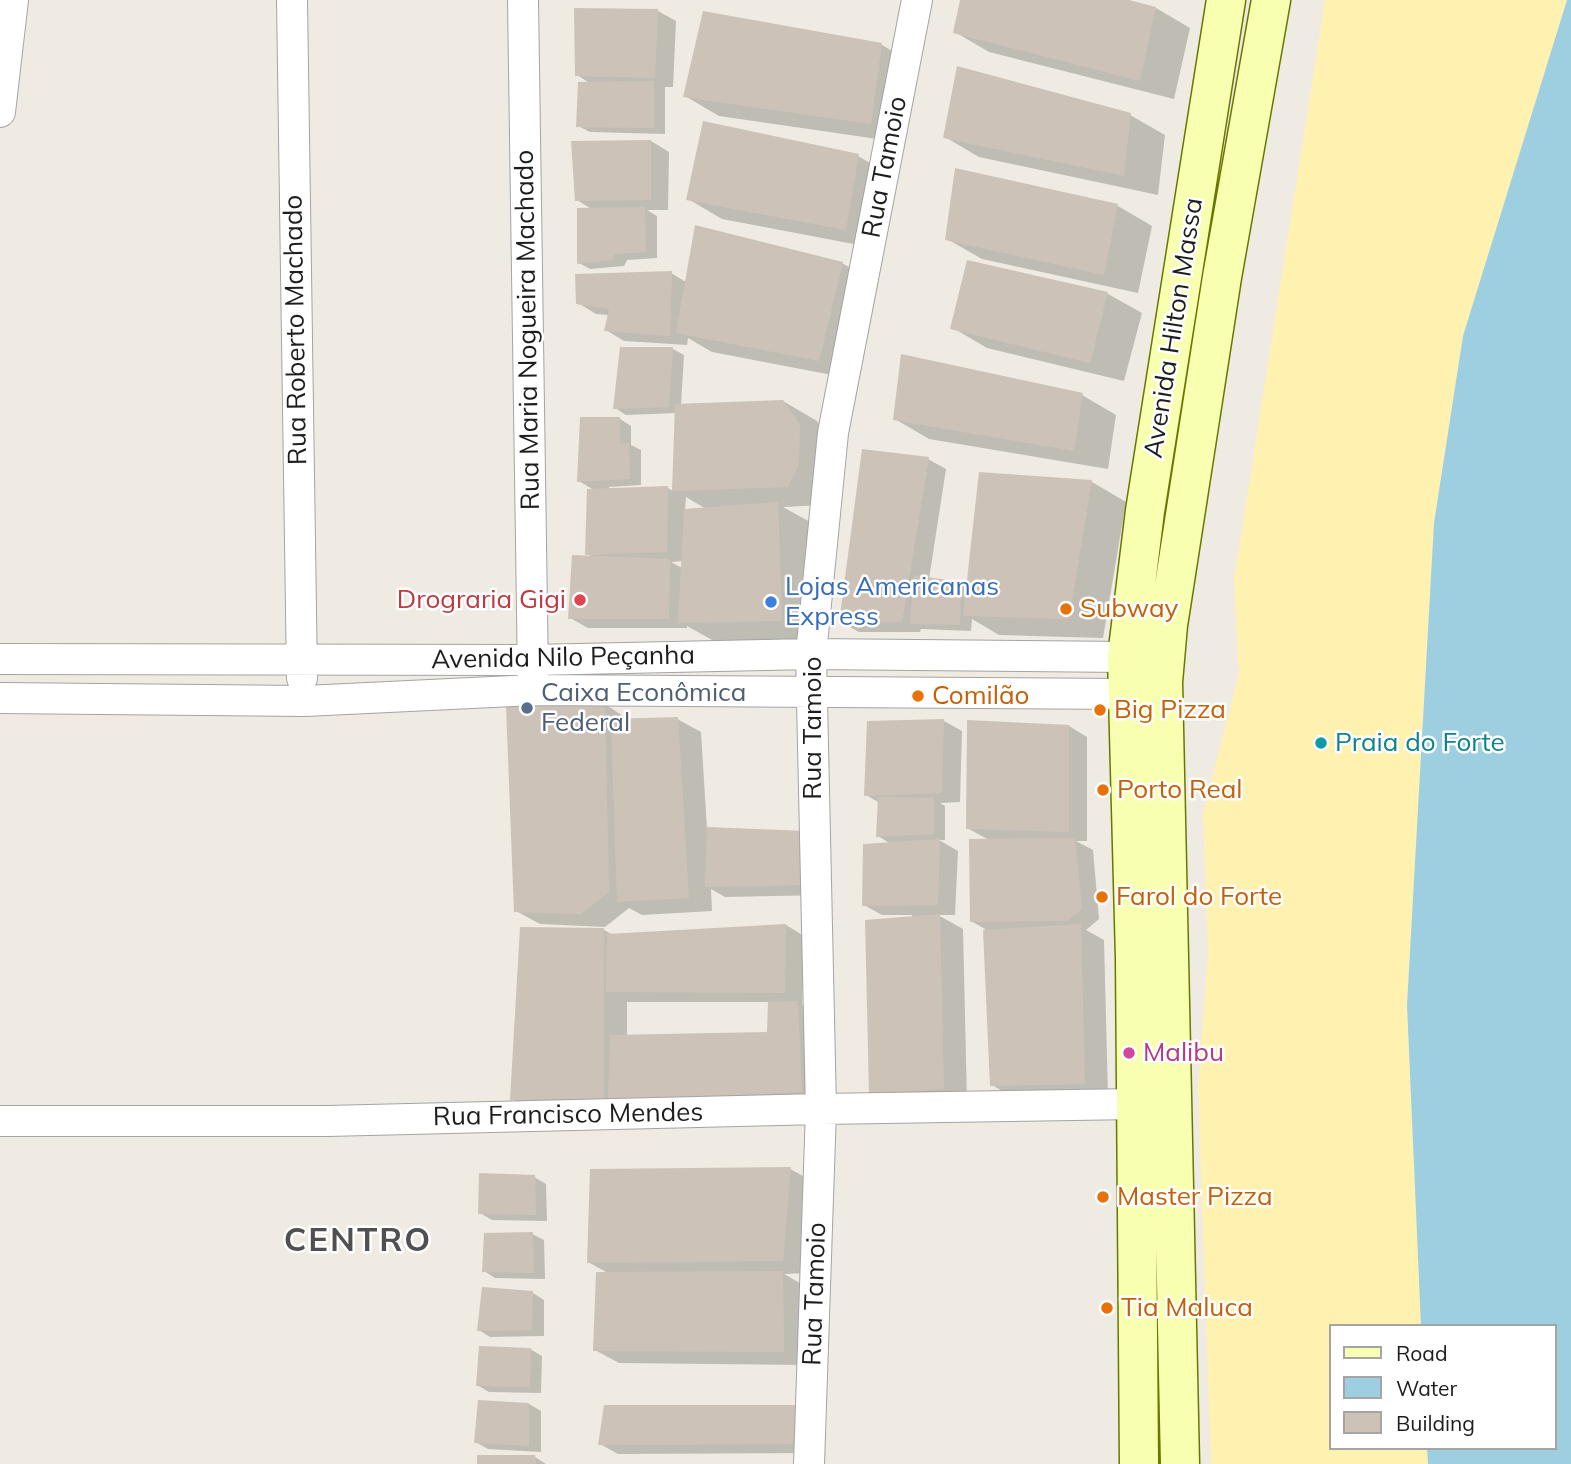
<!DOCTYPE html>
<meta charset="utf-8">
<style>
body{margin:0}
#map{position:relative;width:1571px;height:1464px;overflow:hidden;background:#efebe2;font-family:Mulish,sans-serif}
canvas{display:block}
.legend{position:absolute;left:1329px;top:1324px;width:228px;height:126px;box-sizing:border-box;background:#fff;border:2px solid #a5a5a5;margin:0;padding:9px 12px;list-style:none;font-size:21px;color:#1d1d1d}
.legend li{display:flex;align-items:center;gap:14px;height:35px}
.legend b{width:35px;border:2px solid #a5a5a5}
</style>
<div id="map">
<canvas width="1571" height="1464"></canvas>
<ul class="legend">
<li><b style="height:9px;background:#f8ffb0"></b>Road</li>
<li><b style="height:19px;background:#9ecfe1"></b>Water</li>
<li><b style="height:19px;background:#ccc2b8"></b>Building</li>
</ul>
</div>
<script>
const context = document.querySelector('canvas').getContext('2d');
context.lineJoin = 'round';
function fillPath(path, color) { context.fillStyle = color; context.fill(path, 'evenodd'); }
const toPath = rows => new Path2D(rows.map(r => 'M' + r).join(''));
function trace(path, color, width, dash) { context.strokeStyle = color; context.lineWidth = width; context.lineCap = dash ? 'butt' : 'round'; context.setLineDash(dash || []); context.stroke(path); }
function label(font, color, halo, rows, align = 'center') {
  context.font = font + ' Mulish,sans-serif'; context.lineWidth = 5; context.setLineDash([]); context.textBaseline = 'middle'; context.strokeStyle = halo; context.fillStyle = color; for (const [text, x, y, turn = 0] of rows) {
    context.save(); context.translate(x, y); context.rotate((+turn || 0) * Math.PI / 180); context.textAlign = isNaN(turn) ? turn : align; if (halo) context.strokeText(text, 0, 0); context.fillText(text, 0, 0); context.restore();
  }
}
fillPath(toPath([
 [1325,0,1567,0,1463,336,1434,523,1407,1005,1421,1326,1331,1326,1331,1448,1427,1448,1428,1464,1211,1464,1198,1087,1208,955,1203,814,1239,673,1234,580]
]), '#fff2b0');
fillPath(toPath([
 [1567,0,1571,0,1571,1464,1428,1464,1427,1448,1555,1448,1555,1326,1421,1326,1407,1005,1434,523,1463,336]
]), '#9ecfe1');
fillPath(toPath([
 [962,0,1122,0,1156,8,1190,28,1174,99,989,52,955,32],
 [658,11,676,21,673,87,665,87,665,134,590,132,578,126,591,84,577,75],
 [704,13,882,45,916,65,905,143,719,116,685,96],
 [1130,115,1165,135,1158,195,979,157,945,137],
 [651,141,669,152,668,210,647,210,657,216,657,258,627,260,624,266,590,269,579,263,593,210,577,200],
 [858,156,892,176,880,249,722,219,688,199],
 [957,170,1118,206,1152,226,1138,293,982,259,947,239],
 [968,262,1108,294,1142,313,1124,381,987,348,953,328],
 [842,263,876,283,853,379,712,352,688,338,687,345,624,341,606,330,609,315,596,314,578,303,671,273,686,282],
 [673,349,684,355,681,406,783,401,817,421,834,446,822,505,783,507,812,523,816,640,714,641,687,626,687,628,588,628,570,618,594,558,587,554,594,490,579,481,620,419,631,426,631,445,641,450,641,485,609,487,609,490,668,488,673,491,676,413,626,415,615,408],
 [686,497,706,509,685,510],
 [683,561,682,568,671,562],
 [1082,395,1116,415,1108,469,929,439,895,419],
 [928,459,946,469,929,579,961,583,968,588,981,474,1092,482,1126,502,1103,638,999,635,972,619,971,631,921,629,920,632,859,632,841,622],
 [605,704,629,720,677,719,701,732,707,829,825,895,725,897,711,889,712,911,642,915,629,908,605,927,540,924,516,911],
 [944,721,962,731,960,802,940,803,945,806,945,840,939,840,958,851,955,915,938,915,963,929,967,1102,871,1093,913,918,912,915,882,915,864,905,891,844,878,836,880,803,866,795,869,723],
 [1069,726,1087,737,1087,841,1076,841,1093,850,1099,919,1086,930,1104,940,1108,1096,1016,1099,992,1085,985,929,971,921,989,840,967,828],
 [786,925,804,936,802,1005,821,1016,826,1104,536,1113,512,1099,604,930,613,935],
 [627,1002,770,1002,769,1034,627,1036],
 [790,1169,814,1182,806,1273,784,1274,807,1287,807,1365,619,1363,595,1350,608,1273,588,1262],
 [534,1177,546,1184,547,1221,492,1220,480,1213],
 [532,1234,544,1240,545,1279,495,1278,484,1271],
 [533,1293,544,1300,544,1336,490,1337,479,1330],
 [530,1349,542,1356,541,1393,489,1392,477,1385],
 [529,1404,541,1411,541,1452,488,1449,476,1442],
 [796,1407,811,1453,618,1454,600,1444],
 [535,1457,546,1464,479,1464]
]), '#0003');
fillPath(toPath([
 [960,0,1129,0,1156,7,1140,81,953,33],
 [574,8,658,9,655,78,575,76],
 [703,11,882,43,871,124,683,97],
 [957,66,1131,113,1124,176,943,138],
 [654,81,654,128,576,127,578,82],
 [703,121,859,154,846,230,686,200],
 [651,140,651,200,575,201,571,141],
 [955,168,1118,204,1104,275,945,240],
 [645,207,646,252,615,254,612,260,577,264,577,208],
 [695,225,843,262,819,361,676,333],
 [967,260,1108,292,1090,363,950,329],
 [672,271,670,336,604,331,609,309,576,304,575,274],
 [620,347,673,347,669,407,613,409],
 [901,354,1083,393,1074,451,893,420],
 [783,400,800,425,799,465,788,487,672,491,675,404],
 [580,417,620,417,620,445,629,442,630,479,577,482],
 [862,449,929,457,902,622,839,623],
 [979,472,1092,480,1069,619,963,616],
 [668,486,667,552,585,555,587,489],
 [778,502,782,621,678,623,684,509],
 [572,555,670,559,669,619,568,619],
 [914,575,961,582,960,625,910,624],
 [605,703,609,892,581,914,514,912,506,706],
 [678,717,689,898,617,902,611,719],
 [944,719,942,793,864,796,867,721],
 [967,720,1069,725,1069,832,966,829],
 [878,797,934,798,934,834,876,837],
 [707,827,806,831,808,885,705,887],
 [1075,838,1082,909,1067,921,970,922,969,839],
 [940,839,938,905,862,906,863,844],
 [940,914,944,1089,869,1094,865,920],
 [786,924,785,993,606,992,607,934],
 [1081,924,1085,1084,990,1086,983,930],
 [520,927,604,928,604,1099,510,1100],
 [798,1001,802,1092,608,1101,610,1035,767,1032,768,1002],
 [791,1167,783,1261,587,1263,590,1169],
 [479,1173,535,1175,536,1215,478,1214],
 [533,1232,534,1273,482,1272,484,1233],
 [783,1271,784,1352,593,1351,596,1272],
 [482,1287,533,1291,532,1330,477,1331],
 [479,1346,531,1348,530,1387,476,1386],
 [478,1400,529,1403,529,1446,474,1443],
 [604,1405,797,1405,793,1444,598,1445],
 [477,1455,535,1455,536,1464,477,1464]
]), '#ccc2b8');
const street = toPath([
 [292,0,302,678],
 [523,0,533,678],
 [0,112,13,0],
 [0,659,532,660,811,654,1127,657],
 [0,698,305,701,534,690,1126,694],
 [0,1121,327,1121,821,1109,1136,1104],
 [809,1464,821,1109,811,654,833,433,917,0]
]);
const secondary = toPath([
 [1139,1464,1135,958,1127,657,1145,511,1226,0],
 [1180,1464,1163,682,1168,625,1222,277,1271,0]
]);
trace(street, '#a4a4a4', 32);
trace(secondary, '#677800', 41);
trace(street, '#fff', 30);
trace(secondary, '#f8ffb0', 38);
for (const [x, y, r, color] of [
 [580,600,7,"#e0444e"],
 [771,602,7,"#3f7fe0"],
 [1066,609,7,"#e8710a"],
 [918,696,7,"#e8710a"],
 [527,708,7,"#5c6f8a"],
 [1100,710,7,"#e8710a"],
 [1321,743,7,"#0f9aa8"],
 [1103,790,7,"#e8710a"],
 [1102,897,7,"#e8710a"],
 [1129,1053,7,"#d1479c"],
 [1103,1197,7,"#e8710a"],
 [1107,1308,7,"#e8710a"]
]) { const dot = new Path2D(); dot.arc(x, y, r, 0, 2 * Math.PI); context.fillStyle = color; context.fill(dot); trace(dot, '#fff', 2.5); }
label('26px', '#1d1d1d', '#fff', [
 ["Rua Tamoio",885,167,-79],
 ["Avenida Hilton Massa",1174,328,-81],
 ["Rua Roberto Machado",296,330,-91],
 ["Rua Maria Nogueira Machado",528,330,-91],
 ["Avenida Nilo Peçanha",563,658,-1],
 ["Rua Tamoio",813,728,-90],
 ["Rua Francisco Mendes",568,1115,-1],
 ["Rua Tamoio",815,1294,-88]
]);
label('26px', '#366cbe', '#fff', [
 ["Lojas Americanas",785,587],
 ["Express",785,617]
], 'left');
label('26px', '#be3a42', '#fff', [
 ["Drograria Gigi",566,600]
], 'right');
label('26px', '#c56008', '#fff', [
 ["Subway",1080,609],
 ["Comilão",932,696],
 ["Big Pizza",1114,710],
 ["Porto Real",1117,790],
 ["Farol do Forte",1116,897],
 ["Master Pizza",1117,1197],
 ["Tia Maluca",1121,1308]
], 'left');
label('26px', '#4e5e75', '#fff', [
 ["Caixa Econômica",541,693],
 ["Federal",541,723]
], 'left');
label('26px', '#0d838f', '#fff', [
 ["Praia do Forte",1335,743]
], 'left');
label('26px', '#b23c85', '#fff', [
 ["Malibu",1143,1053]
], 'left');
context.letterSpacing = '2px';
label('bold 33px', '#505050', '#fff', [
 ["CENTRO",358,1241]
]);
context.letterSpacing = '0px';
</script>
